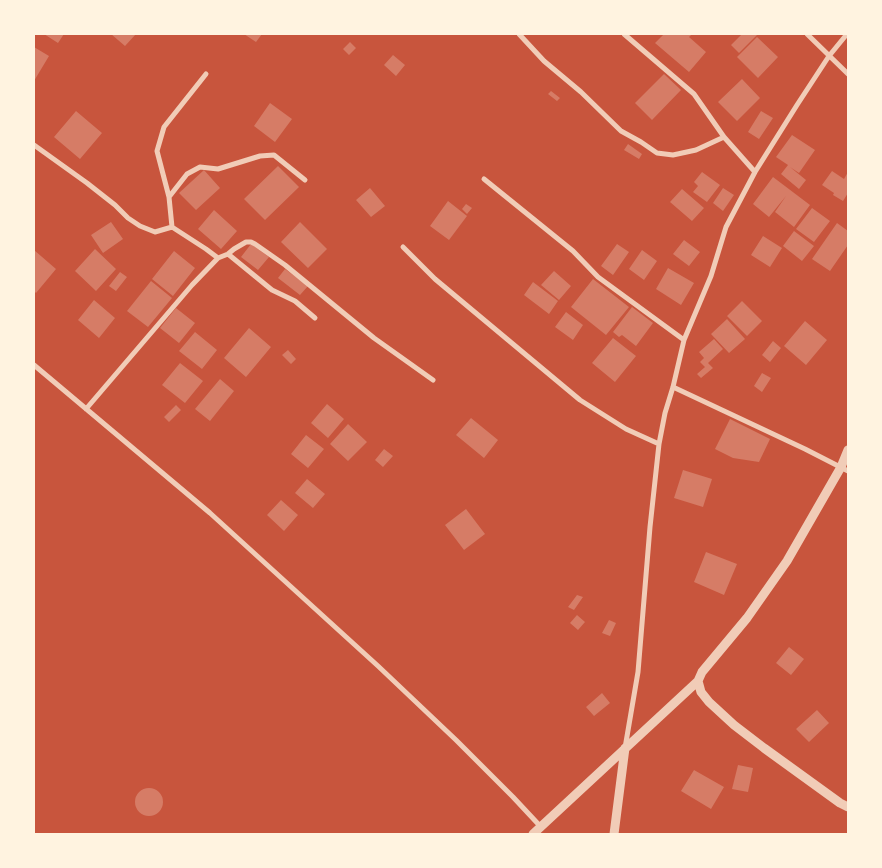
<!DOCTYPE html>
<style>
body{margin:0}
#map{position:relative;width:882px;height:868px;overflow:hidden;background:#c8553d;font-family:"DM Sans",sans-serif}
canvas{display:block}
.frame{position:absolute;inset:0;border:35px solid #fff3e0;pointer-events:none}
</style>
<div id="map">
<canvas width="882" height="868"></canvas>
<div class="frame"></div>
</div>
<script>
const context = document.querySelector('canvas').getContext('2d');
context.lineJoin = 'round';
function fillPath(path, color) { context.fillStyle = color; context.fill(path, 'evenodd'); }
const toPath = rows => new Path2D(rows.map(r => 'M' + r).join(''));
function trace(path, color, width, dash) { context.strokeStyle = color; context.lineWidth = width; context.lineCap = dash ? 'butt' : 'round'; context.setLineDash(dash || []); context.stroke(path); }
fillPath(toPath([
 [44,34,64,34,58,43],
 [111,34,136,34,125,46],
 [244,34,262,34,256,42],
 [664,34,692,34,689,37,706,52,689,72,655,43],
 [742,34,755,34,757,35,739,53,731,45],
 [757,37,778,57,758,78,737,57],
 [350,42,356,48,349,55,343,49],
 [34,47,49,56,34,81],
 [393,55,405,65,396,76,384,65],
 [664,74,681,90,652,120,635,103],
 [742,79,760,98,737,121,718,102],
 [551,91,560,98,557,101,548,94],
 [270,103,292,119,275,142,254,126],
 [76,111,102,133,80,159,54,137],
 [761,111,773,118,759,139,748,132],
 [792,135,815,150,799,173,790,167,806,180,799,189,781,174,788,165,776,157],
 [628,144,642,154,639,159,624,150],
 [278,166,299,187,265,220,244,199],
 [204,170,220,188,196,210,179,193],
 [832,171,844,179,848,172,848,193,843,201,833,195,834,193,822,185],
 [702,172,720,185,707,202,693,192,698,186,694,182],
 [773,177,810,205,794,227,775,212,786,196,769,217,753,204],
 [370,188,385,206,371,217,356,200],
 [723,188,734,195,723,211,713,203],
 [682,189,704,208,692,221,670,202],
 [448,201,467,216,449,240,430,226],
 [466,204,472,208,467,214,462,209],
 [812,208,830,221,814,242,796,229],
 [214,210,237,231,221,249,198,229],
 [111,222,123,239,103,253,91,235],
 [300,222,327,249,308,268,281,242],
 [837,223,848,231,848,245,830,271,812,259],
 [794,231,814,246,802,261,783,246],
 [763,236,782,248,770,267,751,255],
 [684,240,700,252,689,266,673,254],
 [251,244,269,257,258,270,241,257],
 [617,244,629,252,613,275,601,266],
 [95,249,116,269,96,291,75,271],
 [34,250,56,269,36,293,34,291],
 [642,250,657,261,644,280,629,269],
 [174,251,195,268,173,296,152,279],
 [668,268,694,283,681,305,656,289],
 [285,269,308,286,300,295,278,278],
 [554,271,571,286,559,300,541,285],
 [120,272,127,277,116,291,109,286],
 [593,279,629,307,606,335,571,307],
 [151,281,172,298,148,327,127,311],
 [533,282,558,301,549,314,524,295],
 [94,300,115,318,99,338,78,320],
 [742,301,762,321,747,336,727,316],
 [632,307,653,323,636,346,622,335,619,337,613,332],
 [176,308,195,323,179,343,160,328],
 [566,312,583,325,573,340,555,327],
 [727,319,745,339,729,353,711,334],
 [805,321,827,340,806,365,784,346],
 [249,328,271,347,246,377,224,358],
 [195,332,217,350,202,369,179,351],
 [613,338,636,356,615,382,592,363],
 [714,339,723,349,708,363,713,368,701,378,697,374,705,367,700,362,704,358,699,352],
 [773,341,781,348,770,362,762,355],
 [288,350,296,359,291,364,282,355],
 [180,363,203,381,185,403,162,385],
 [762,373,771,378,762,392,754,386],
 [220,379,234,391,210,421,195,409],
 [327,404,344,419,328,438,311,423],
 [176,405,181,410,169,422,164,417],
 [471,418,498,440,484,458,456,435],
 [730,419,770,439,759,462,733,458,715,449],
 [348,424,367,442,348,461,330,444],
 [306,435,324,449,308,468,291,454],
 [384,449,393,456,383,467,375,460],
 [683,470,712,479,703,507,674,498],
 [307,479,325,494,313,508,295,493],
 [281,500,298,515,284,531,267,515],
 [466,509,485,534,464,550,445,525],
 [706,552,737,564,724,595,694,582],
 [577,595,583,597,574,610,568,607],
 [577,615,585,622,578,630,570,623],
 [609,620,616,623,610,636,602,633],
 [789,647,804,659,791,675,776,663],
 [602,693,610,703,594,716,586,707],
 [817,710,829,723,809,742,796,729],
 [738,765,753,768,748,792,732,789],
 [694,770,724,787,711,809,681,791],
 '135 802a14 14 0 1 1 28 0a14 14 0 1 1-28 0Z'
]), '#d67c66');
trace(toPath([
 [519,34,544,61,581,92,621,131,641,142,657,153,673,155,696,150,724,137],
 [624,34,694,94,724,137,755,172],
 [807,34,848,74],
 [34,145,87,183,115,205,128,218,140,226,155,232,172,227,206,249,218,258],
 [484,179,573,251,598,277,684,340],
 [169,197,187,174,200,167,218,169,260,156,274,155,305,180],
 [172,227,169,197,157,151,164,127,206,74],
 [403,247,435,279,580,400,626,429,659,444],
 [228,254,272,290,295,301,315,318],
 [34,365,210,513,378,666,456,740,513,797,541,827],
 [673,387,805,449,848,471],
 [86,409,192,285,218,258,228,254,234,249,246,242,251,242,255,244,285,265,374,338,433,380],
 [625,748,638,672,650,527,659,444,665,413,673,387,684,340,711,276,726,227,755,172,797,105,829,56,847,34]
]), '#f1ccb7', 5);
trace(toPath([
 [848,450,841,467,787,561,747,618,702,672,698,681,701,692,709,702,734,725,764,748,840,803,848,807],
 [533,834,698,681],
 [614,834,625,748]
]), '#f1ccb7', 9);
</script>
